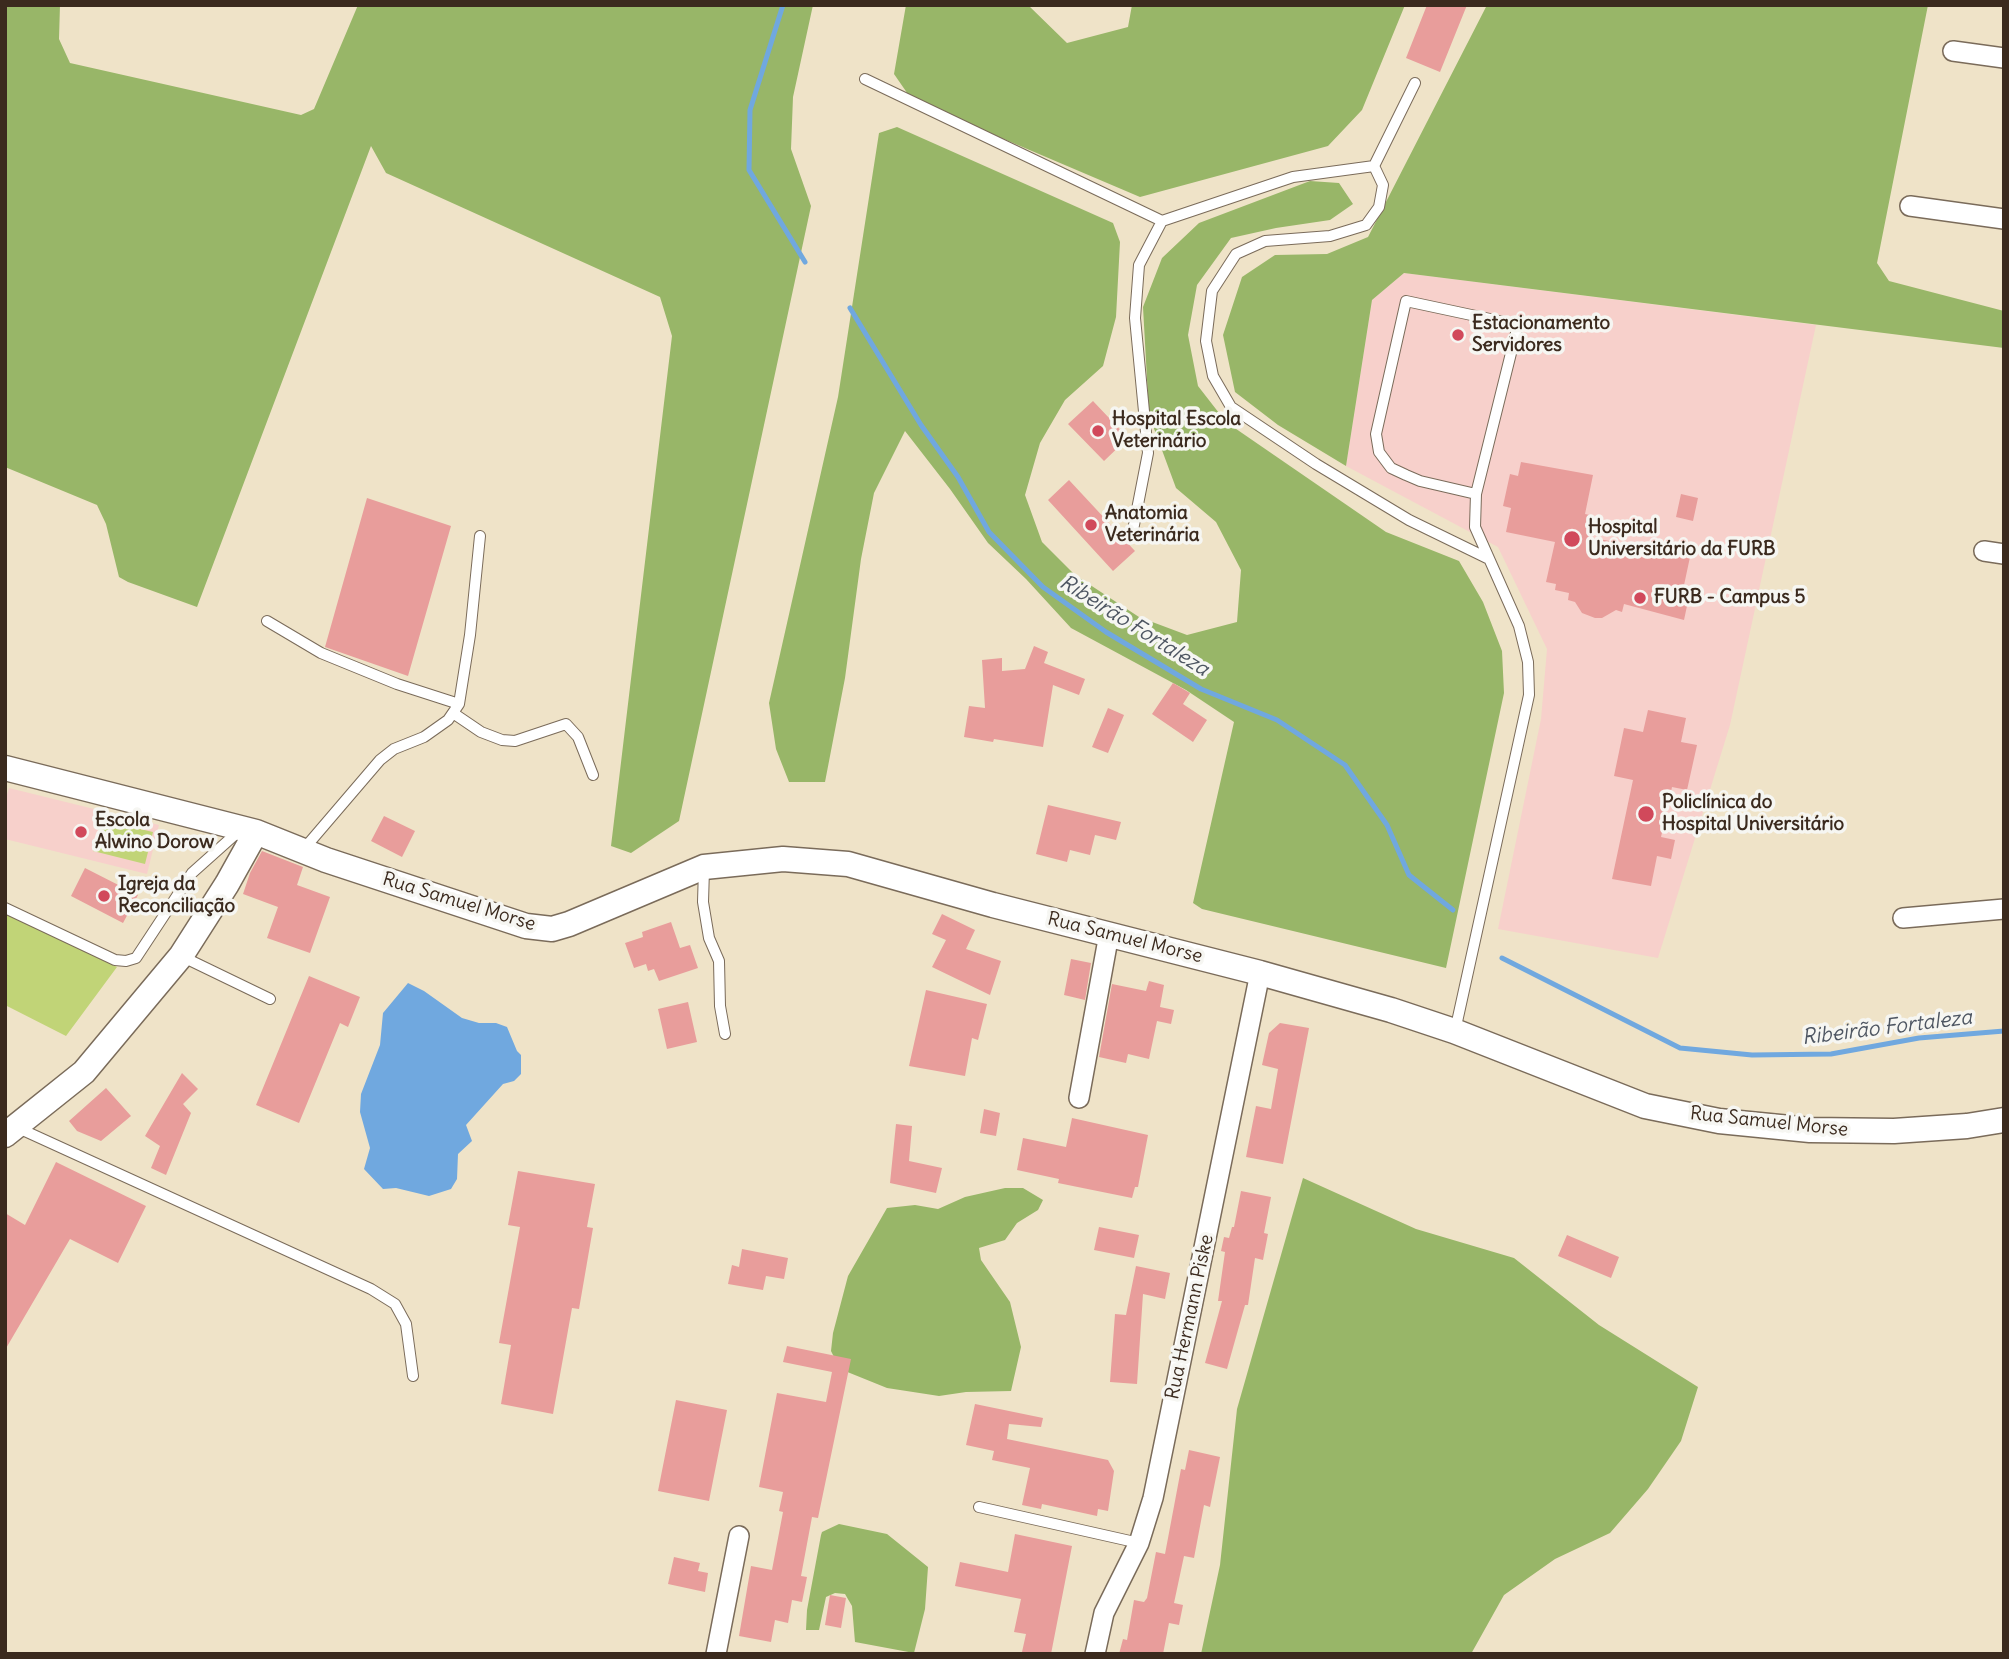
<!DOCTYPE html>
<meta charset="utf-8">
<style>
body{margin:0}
#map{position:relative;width:2009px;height:1659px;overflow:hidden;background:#efe3c8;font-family:Delius,sans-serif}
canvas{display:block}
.frame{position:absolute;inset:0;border:7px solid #3b2a1e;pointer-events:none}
</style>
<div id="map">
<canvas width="2009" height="1659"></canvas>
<div class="frame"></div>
</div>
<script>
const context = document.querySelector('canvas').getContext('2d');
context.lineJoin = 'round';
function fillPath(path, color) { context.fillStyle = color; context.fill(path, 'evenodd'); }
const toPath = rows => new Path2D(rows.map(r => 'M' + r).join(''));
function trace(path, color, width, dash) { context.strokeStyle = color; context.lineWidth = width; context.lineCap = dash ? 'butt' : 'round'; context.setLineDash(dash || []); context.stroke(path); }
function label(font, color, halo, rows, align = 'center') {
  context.font = font + ' Delius,sans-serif'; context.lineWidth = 7; context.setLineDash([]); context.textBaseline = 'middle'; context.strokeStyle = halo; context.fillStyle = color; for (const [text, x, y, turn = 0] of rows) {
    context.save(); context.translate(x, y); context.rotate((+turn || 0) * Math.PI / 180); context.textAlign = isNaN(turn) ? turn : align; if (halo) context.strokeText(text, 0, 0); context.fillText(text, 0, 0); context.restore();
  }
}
fillPath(toPath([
 [1404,273,1816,325,1730,725,1658,958,1498,929,1541,719,1547,649,1498,547,1346,466,1372,300],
 [9,788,159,825,147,874,5,839,5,801]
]), '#f7d0cb');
fillPath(toPath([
 [101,820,153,832,145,864,93,851],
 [5,913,117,967,66,1036,5,1005]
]), '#c1d477');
fillPath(toPath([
 [5,5,60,5,59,39,70,63,301,115,314,109,358,5,813,5,793,97,791,149,811,206,679,821,631,853,611,846,672,336,660,297,386,173,371,146,197,607,128,582,119,577,106,524,97,505,5,467],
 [906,5,1028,5,1067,43,1128,27,1132,5,1405,5,1362,110,1328,146,1140,197,912,100,894,74],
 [1487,5,1928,5,1877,263,1889,281,2004,311,2004,348,1404,273,1372,300,1346,466,1278,425,1235,392,1223,335,1242,277,1275,255,1327,254,1368,237],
 [897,127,1113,223,1120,242,1116,317,1103,366,1065,400,1040,443,1025,495,1042,542,1075,575,1139,617,1187,635,1237,622,1241,570,1216,522,1176,488,1149,415,1143,307,1162,258,1199,223,1310,181,1339,183,1353,204,1330,220,1276,228,1231,238,1197,285,1188,335,1198,386,1226,422,1386,532,1459,561,1483,602,1502,651,1504,693,1446,968,1202,909,1193,903,1234,722,1186,690,1071,628,1026,579,988,543,950,489,905,431,874,493,861,559,845,678,825,782,789,782,776,749,769,703,838,397,879,133],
 [1303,1178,1416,1229,1514,1258,1599,1325,1698,1387,1681,1441,1648,1489,1610,1533,1555,1559,1504,1595,1471,1654,1201,1654,1220,1565,1237,1409],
 [1005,1188,1023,1188,1043,1200,1038,1210,1017,1223,1005,1240,979,1248,981,1260,1010,1302,1021,1347,1011,1391,966,1392,939,1396,887,1388,840,1369,831,1351,833,1333,848,1276,887,1208,915,1205,938,1209,965,1197],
 [839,1524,887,1534,928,1567,925,1609,914,1653,855,1642,852,1606,845,1594,835,1593,826,1597,819,1630,806,1630,807,1610,821,1535,822,1532]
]), '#98b668');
fillPath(toPath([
 [408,983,424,991,462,1018,479,1023,496,1023,507,1027,517,1051,521,1055,521,1074,514,1081,503,1084,466,1125,472,1141,458,1154,457,1179,451,1189,429,1196,396,1188,383,1189,364,1169,370,1148,360,1112,361,1094,380,1045,383,1013]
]), '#70a8df');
trace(toPath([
 [783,5,750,110,749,170,805,262],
 [850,308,921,425,958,477,989,532,1043,587,1106,632,1201,689,1277,720,1345,765,1387,825,1409,875,1453,910],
 [1502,958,1680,1048,1752,1055,1831,1054,1919,1038,2004,1031]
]), '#70a8df', 5);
fillPath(toPath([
 [1427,5,1467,5,1440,72,1406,58],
 [1093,401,1128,438,1104,461,1068,424],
 [1521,462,1593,475,1585,514,1594,516,1589,537,1690,557,1680,604,1687,606,1684,620,1624,604,1622,612,1616,610,1602,618,1595,618,1582,613,1575,602,1568,600,1569,593,1555,590,1556,584,1546,582,1555,542,1506,532,1511,508,1503,506,1510,474,1518,476],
 [1069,480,1135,551,1113,571,1048,500],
 [1681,494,1698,498,1693,521,1676,517],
 [367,498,451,526,408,676,325,647],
 [1034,646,1048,652,1044,663,1085,679,1079,695,1053,685,1043,747,994,739,993,742,964,737,969,706,985,708,982,660,1002,658,1002,671,1025,669],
 [1173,683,1190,693,1183,704,1207,720,1193,742,1152,714],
 [1108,708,1124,715,1108,753,1092,747],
 [1648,710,1686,718,1681,742,1697,745,1687,790,1672,787,1661,837,1675,840,1671,859,1657,856,1651,886,1612,879,1633,780,1614,776,1624,728,1643,732],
 [1048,805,1121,822,1116,840,1095,835,1090,855,1070,850,1067,862,1036,854],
 [384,816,415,831,402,857,371,841],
 [262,851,303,867,297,885,330,897,310,953,267,938,278,907,243,894,250,873],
 [85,868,138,895,123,923,71,896],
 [942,914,975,930,966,949,1001,961,990,995,932,967,946,940,932,934],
 [671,922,680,948,690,945,698,968,659,981,654,969,648,971,646,964,634,968,625,943,643,937,642,932],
 [1071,959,1091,963,1085,1000,1064,995],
 [309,976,360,997,348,1027,340,1023,299,1123,256,1105],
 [1149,981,1164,985,1160,1007,1174,1010,1171,1024,1157,1021,1149,1059,1128,1054,1126,1063,1099,1057,1112,984,1146,991],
 [926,990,987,1004,978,1040,972,1038,965,1076,909,1066],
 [688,1002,697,1042,667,1049,658,1009],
 [1280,1023,1309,1028,1283,1164,1246,1157,1256,1106,1271,1109,1278,1069,1262,1065,1269,1033],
 [182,1073,198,1089,183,1104,191,1113,166,1175,151,1168,160,1146,145,1136],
 [106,1088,131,1116,101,1141,77,1131,69,1121],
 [984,1109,1000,1113,996,1136,980,1133],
 [1072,1118,1148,1135,1138,1187,1135,1187,1132,1198,1058,1183,1059,1179,1017,1170,1023,1138,1066,1147],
 [896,1124,912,1126,909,1161,942,1168,936,1193,890,1183],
 [56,1162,146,1206,118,1263,70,1239,5,1350,5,1213,25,1225],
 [518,1171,595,1184,587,1227,593,1228,579,1309,572,1308,553,1414,501,1404,511,1345,499,1343,520,1227,508,1225],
 [1241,1191,1271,1197,1264,1233,1268,1234,1263,1260,1255,1258,1248,1305,1245,1305,1227,1369,1205,1363,1222,1301,1218,1301,1225,1252,1221,1251,1224,1237,1229,1238,1232,1227,1234,1227],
 [1099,1227,1139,1235,1134,1258,1094,1250],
 [1567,1235,1619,1257,1611,1278,1558,1256],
 [742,1249,788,1258,784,1279,766,1276,763,1290,728,1284,732,1265,739,1267],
 [1136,1266,1170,1273,1165,1299,1143,1294,1137,1384,1110,1382,1115,1314,1126,1315],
 [787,1346,851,1359,818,1518,812,1517,801,1576,807,1577,802,1602,792,1600,788,1623,775,1620,771,1642,739,1636,751,1566,772,1570,783,1512,779,1511,783,1492,759,1487,777,1393,826,1402,832,1372,783,1362],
 [676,1400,727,1410,709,1501,658,1491],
 [975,1404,1043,1418,1041,1427,1009,1424,1007,1439,1108,1460,1114,1471,1108,1511,1098,1509,1097,1516,1042,1504,1041,1509,1022,1505,1030,1468,992,1460,994,1451,966,1445],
 [1189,1450,1220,1457,1210,1507,1204,1505,1194,1558,1184,1556,1174,1603,1183,1605,1179,1625,1169,1623,1163,1654,1119,1654,1123,1639,1127,1640,1134,1600,1144,1602,1147,1598,1156,1552,1165,1554,1181,1469,1185,1470],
 [1015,1534,1072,1546,1051,1654,1024,1654,1022,1652,1026,1634,1014,1632,1021,1599,955,1586,960,1562,1008,1572],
 [674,1557,700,1563,698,1571,708,1573,705,1592,668,1584],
 [830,1595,846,1598,841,1628,825,1625]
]), '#e89d9b');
const service = toPath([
 [865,79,1162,221],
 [1415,83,1374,166,1383,185,1379,207,1366,225,1330,236,1265,241,1236,254,1212,291,1206,341,1213,376,1231,407,1316,464,1409,520,1487,558],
 [1133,530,1148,453,1135,318,1139,265,1162,221,1293,177,1374,166],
 [267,621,321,653,397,684,459,704],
 [453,713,481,732,502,740,515,741,566,724,578,737,593,775],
 [303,850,380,760,394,749,424,737,448,720,459,704,470,635,480,536],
 [704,869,703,902,709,938,719,961,720,1006,725,1034],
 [5,908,115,960,126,961,136,958,192,873,239,831],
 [181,956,270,999],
 [1455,1031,1529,695,1528,662,1519,626,1475,527,1476,494,1518,325,1406,301,1376,434,1379,452,1391,468,1406,475,1420,481,1476,494],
 [16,1127,371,1289,395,1304,406,1324,413,1376],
 [979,1507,1139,1543]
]);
const minor = toPath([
 [1953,51,2004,58],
 [1910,206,2004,219],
 [1984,551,2004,554],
 [1903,918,2004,909],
 [1079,1098,1109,934],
 [716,1654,739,1536],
 [1095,1654,1104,1613,1139,1543,1153,1498,1260,973]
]);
const tertiary = toPath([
 [5,768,256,832,326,860,526,926,552,929,569,924,704,867,783,859,848,864,993,905,1260,973,1391,1010,1454,1031,1645,1106,1719,1121,1810,1130,1894,1131,1967,1126,2004,1120],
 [5,1135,84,1072,181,956,227,884,256,832]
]);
trace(service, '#7a6b5a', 12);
trace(minor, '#7a6b5a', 22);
trace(tertiary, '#7a6b5a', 27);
trace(service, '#fff', 10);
trace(minor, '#fff', 19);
trace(tertiary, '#fff', 24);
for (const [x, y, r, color] of [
 [1458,335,7,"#d1495b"],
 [1098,431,7,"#d1495b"],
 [1091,525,7,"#d1495b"],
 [1572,539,9,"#d1495b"],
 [1640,598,7,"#d1495b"],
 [1646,814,9,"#d1495b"],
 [81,832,7,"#d1495b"],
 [104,896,7,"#d1495b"]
]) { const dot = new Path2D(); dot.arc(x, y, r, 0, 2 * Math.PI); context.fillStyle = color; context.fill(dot); trace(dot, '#f6f6f2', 2.5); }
label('bold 19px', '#3b2a1e', '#f6f6f2', [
 ["Estacionamento",1472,324],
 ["Servidores",1472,346],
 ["Hospital Escola",1112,420],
 ["Veterinário",1112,442],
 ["Anatomia",1105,514],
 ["Veterinária",1105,536],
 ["Hospital",1588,528],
 ["Universitário da FURB",1588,550],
 ["FURB - Campus 5",1654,598],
 ["Policlínica do",1662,803],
 ["Hospital Universitário",1662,825],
 ["Escola",95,821],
 ["Alwino Dorow",95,843],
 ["Igreja da",118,885],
 ["Reconciliação",118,907]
], 'left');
label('19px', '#3b2a1e', '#f6f6f2', [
 ["Rua Samuel Morse",459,902,17],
 ["Rua Samuel Morse",1125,938,14],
 ["Rua Samuel Morse",1769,1122,6],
 ["Rua Hermann Piske",1190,1317,-78]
]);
label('italic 21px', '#4e5662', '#f6f6f2', [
 ["Ribeirão Fortaleza",1134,626,32],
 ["Ribeirão Fortaleza",1887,1028,-7]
]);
</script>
